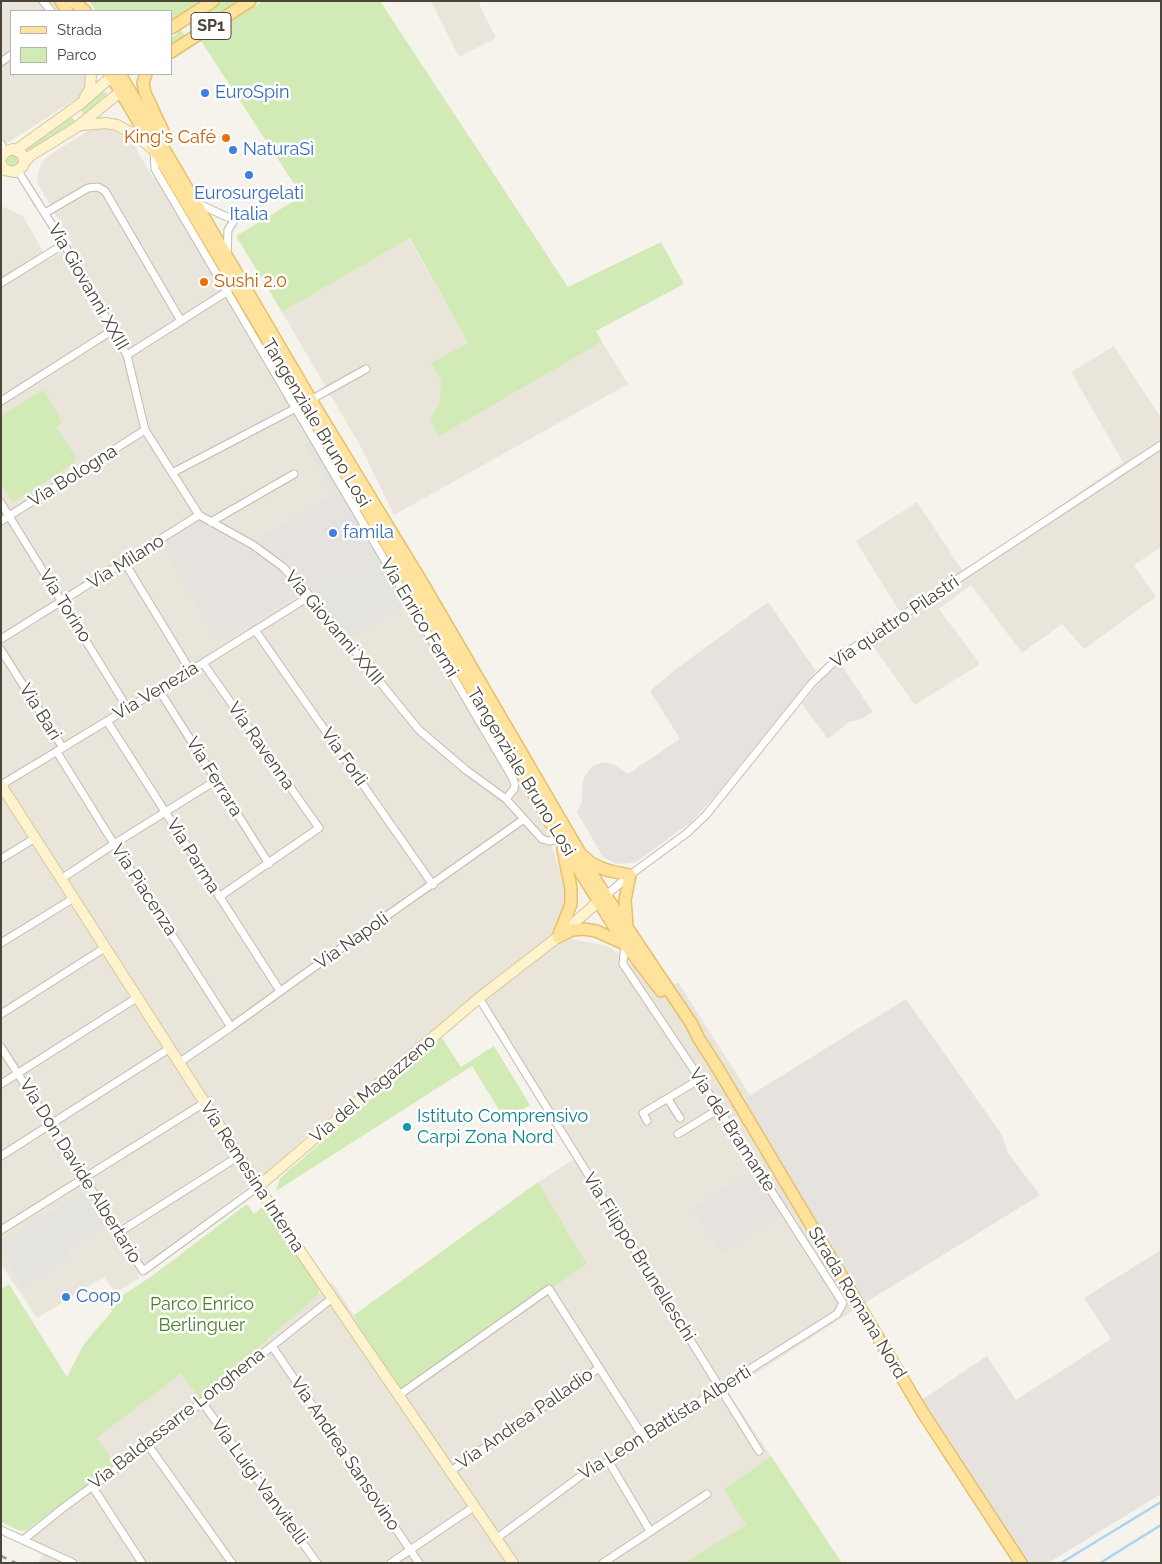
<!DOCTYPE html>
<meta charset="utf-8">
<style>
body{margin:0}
#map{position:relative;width:1162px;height:1564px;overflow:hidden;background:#f6f3ec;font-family:Raleway,sans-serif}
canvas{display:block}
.frame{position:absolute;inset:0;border:2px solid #4b4439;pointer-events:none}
.legend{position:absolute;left:10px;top:10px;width:162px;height:65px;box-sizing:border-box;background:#fff;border:1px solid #b7b4b0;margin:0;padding:6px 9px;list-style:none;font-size:15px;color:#4b4439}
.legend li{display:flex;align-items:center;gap:10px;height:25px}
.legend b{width:25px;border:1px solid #b7b4b0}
</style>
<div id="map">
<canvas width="1162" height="1564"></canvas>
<div class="frame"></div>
<ul class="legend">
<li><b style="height:6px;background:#ffe39c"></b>Strada</li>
<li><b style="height:14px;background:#d2eab5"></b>Parco</li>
</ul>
</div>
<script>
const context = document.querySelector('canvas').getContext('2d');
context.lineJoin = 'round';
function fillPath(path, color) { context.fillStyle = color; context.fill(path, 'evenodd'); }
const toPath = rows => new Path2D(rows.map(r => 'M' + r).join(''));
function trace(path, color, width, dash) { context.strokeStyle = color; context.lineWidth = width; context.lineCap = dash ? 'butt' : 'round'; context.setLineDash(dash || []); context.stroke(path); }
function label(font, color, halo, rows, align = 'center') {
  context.font = font + ' Raleway,sans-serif'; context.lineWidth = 5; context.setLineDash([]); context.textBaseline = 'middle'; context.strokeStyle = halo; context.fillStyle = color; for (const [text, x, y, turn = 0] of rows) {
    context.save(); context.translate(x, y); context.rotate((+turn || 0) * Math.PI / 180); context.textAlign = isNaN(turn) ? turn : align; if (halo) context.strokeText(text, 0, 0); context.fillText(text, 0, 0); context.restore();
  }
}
fillPath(toPath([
 [1,1,55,1,61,11,11,11,11,74,85,74,86,78,84,91,79,97,1,147],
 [431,1,481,1,479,4,496,38,459,57],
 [105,126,118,130,130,138,153,178,162,174,293,397,344,488,249,543,219,644,310,588,410,602,542,818,566,888,566,938,608,946,635,967,655,996,678,982,750,1095,739,1101,772,1156,693,1208,801,1203,865,1303,728,1392,771,1456,724,1489,747,1525,684,1563,84,1563,80,1561,79,1563,38,1563,43,1553,15,1539,115,1465,97,1438,181,1374,200,1399,332,1282,354,1315,357,1323,403,1392,587,1264,538,1182,576,1158,479,998,356,1095,301,1141,273,1168,166,1249,137,1269,139,1278,115,1293,104,1277,37,1318,1,1264,1,206,23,216,48,260,73,245,37,182,38,172,43,161,57,150,90,130],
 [409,238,468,343,441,380,439,405,430,418,438,437,602,342,628,384,394,515,362,449,282,312],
 [1114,346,1161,418,1161,547,1134,565,1156,597,1084,649,1062,624,1022,653,971,585,939,609,980,664,915,705,866,636,901,614,856,541,917,502,962,570,983,559,1123,462,1071,372]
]), '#eae5da');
fillPath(toPath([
 [344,488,410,602,354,637,310,588,219,644,160,540,200,517,249,543],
 [768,602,816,671,715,796,691,822,636,862,622,864,614,863,603,857,577,812,582,801,583,780,589,770,594,765,605,762,615,765,628,774,680,739,650,691,676,669],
 [840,663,873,712,859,720,849,722,828,739,802,704,820,682],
 [906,999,1002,1135,1008,1153,1040,1195,865,1303,801,1203,722,1253,692,1209,771,1156,739,1102],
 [1161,1250,1161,1494,1048,1563,1024,1563,920,1401,987,1356,1016,1400,1111,1339,1084,1298]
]), '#e6e2dd');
fillPath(toPath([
 [89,1,200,1,171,21,171,11,96,11],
 [219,1,245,1,194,33,187,22],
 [263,1,380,1,568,287,661,242,684,284,596,331,602,342,438,437,430,418,439,405,441,380,431,363,468,343,410,238,282,312,236,236,302,196,201,41],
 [180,29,186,37,171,47,171,38,177,34,177,31],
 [103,90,107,94,84,114,80,109],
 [71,116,76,122,30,153,26,147],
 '6 161a7 7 0 1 1 14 0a7 7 0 1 1-14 0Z',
 [44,390,62,422,56,427,76,458,74,463,16,501,11,500,1,484,1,415],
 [442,1038,461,1067,494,1046,530,1105,506,1121,472,1066,276,1191,280,1178],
 [538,1182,587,1264,403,1392,357,1323,354,1315],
 [247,1204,254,1214,263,1206,319,1288,319,1294,200,1399,181,1374,97,1438,116,1465,25,1531,18,1530,1,1522,1,1289,9,1284,67,1377,84,1344,112,1311,108,1305,152,1276],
 [771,1456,842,1563,684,1563,746,1525,724,1489]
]), '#d2eab5');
fillPath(toPath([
 [310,441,338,488,333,492,304,445],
 [343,497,377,555,373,558,338,500],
 [370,558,376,566,382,562,404,599,351,634,318,595,307,585,324,575,323,574,332,569,337,577],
 [83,1192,103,1225,66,1249,71,1257,24,1286,1,1250,1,1244]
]), '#e5e3e0');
trace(toPath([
 [1061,1563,1161,1502],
 [1100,1563,1161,1525]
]), '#a9d4f2', 2.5);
const street = toPath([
 [43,1,51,11],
 [1,62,11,55],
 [1,144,5,152],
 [154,152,155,169,512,777,515,784,514,789,506,799],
 [18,171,64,244,127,355,145,430,199,515,253,545,283,567,310,596,419,730,466,770,506,799,542,839,549,841,560,839],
 [197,203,227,217],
 [45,213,88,188,98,187,105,191,181,321],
 [227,255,228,230,233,222],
 [1,283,64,244],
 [127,355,228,291],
 [1,401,113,330],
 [305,403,366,369],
 [172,473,296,408],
 [1,503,128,709],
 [1,521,145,430],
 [211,522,294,474],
 [125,563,190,670],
 [255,630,433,885],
 [1,639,199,515],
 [1,650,63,748],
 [203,663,319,828,219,897],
 [159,690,269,864],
 [107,721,280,991],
 [57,752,114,844,231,1027],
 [1,785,203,663,310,596],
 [1,859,35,838],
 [61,879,114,844,215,781],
 [603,898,630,875,687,833,706,815,812,683,838,658,1161,445],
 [1,943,74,898],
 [479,998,759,1451],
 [1,1014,106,947],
 [1,1047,143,1271,259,1186],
 [180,1062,231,1027,310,970,524,819],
 [1,1084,138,997],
 [668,1099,680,1118],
 [647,1121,643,1113,700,1079],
 [678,1134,719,1109],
 [1,1156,170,1048],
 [1,1230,204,1103],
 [118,1233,239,1156],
 [272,1346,419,1563],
 [399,1395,549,1289,644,1438],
 [202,1402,317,1563],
 [148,1445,232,1563],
 [609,1462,650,1531],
 [451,1471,599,1368],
 [92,1486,142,1563],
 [1,1530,73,1563],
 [497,1538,586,1472,609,1462,720,1388,837,1314,843,1303,690,1064,623,964,625,944],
 [23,1540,63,1508,148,1445,331,1299],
 [391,1563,475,1506],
 [603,1563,707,1494]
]);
const secondary = toPath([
 [85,97,90,89,91,74],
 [83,125,106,123,117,125,137,136,153,149],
 [16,150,80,104,111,77],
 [1,158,5,152,13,149,22,154,24,160,23,166,15,172,5,170,1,164],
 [24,163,30,156,77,127,120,92],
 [1,785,296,1245,513,1563],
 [259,1186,479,998,558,937,599,901]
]);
const primary = toPath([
 [61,1,67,11],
 [73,1,85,11],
 [171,28,213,1],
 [171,52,250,1],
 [110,74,282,364],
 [120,74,311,400,423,584,598,884,691,1023,699,1039,717,1067,923,1413,1021,1563],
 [146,74,143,83,145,93,167,140],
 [311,415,560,839,625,944,661,991],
 [583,856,591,863,601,868,610,871,630,875,625,900,627,926],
 [558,937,571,904,571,888,563,850],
 [558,937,572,930,584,929,596,931,625,944]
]);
trace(street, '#c2bbae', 9);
trace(secondary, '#d6c79b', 12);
trace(primary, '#e6c16a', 14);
trace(street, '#fff', 7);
trace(secondary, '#fff3cd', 10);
trace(primary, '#ffe39c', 11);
trace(toPath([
 [1,1556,16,1563]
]), '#9a9a9a', 2.5, [6, 6]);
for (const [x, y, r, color] of [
 [205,93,5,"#3f7fe0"],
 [226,138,5,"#e8710a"],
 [233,150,5,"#3f7fe0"],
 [249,175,5,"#3f7fe0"],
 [204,282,5,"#e8710a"],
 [333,533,5,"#3f7fe0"],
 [407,1127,5,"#0f9aa8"],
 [66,1297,5,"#3f7fe0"]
]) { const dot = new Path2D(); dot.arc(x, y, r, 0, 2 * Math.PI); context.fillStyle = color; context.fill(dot); trace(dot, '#fff', 2); }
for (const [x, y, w] of [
 [211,26,40]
]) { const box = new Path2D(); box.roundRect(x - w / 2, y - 13.5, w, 27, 4); context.fillStyle = '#fff'; context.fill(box); trace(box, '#4b4439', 1); }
label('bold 16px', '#4b4439', null, [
 ["SP1",211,26]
]);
label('18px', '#366cbe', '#fff', [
 ["EuroSpin",215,93],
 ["NaturaSì",243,150],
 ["Eurosurgelati",249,194,"center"],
 ["Italia",249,215,"center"],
 ["famila",343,533],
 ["Coop",76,1297]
], 'left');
label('18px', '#c56008', '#fff', [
 ["King's Café",216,138],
 ["Sushi 2.0",214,282,"left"]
], 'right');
label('18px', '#4b4439', '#fff', [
 ["Via Giovanni XXIII",88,287,60],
 ["Tangenziale Bruno Losi",316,423,59],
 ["Via Bologna",73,476,-32],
 ["Via Milano",126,562,-32],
 ["Via Torino",65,606,58],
 ["Via Enrico Fermi",419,618,59],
 ["Via quattro Pilastri",895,622,-34],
 ["Via Giovanni XXIII",334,628,50],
 ["Via Venezia",156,691,-31],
 ["Via Bari",40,712,58],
 ["Via Ravenna",261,746,55],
 ["Via Forlì",344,757,55],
 ["Tangenziale Bruno Losi",521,772,59],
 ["Via Ferrara",214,777,58],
 ["Via Parma",193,856,58],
 ["Via Piacenza",144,890,57],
 ["Via Napoli",352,941,-35],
 ["Via del Magazzeno",373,1089,-40],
 ["Via del Bramante",732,1130,57],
 ["Via Don Davide Albertario",80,1171,58],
 ["Via Remesina Interna",252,1177,57],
 ["Via Filippo Brunelleschi",639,1257,58],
 ["Strada Romana Nord",857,1303,59],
 ["Via Baldassarre Longhena",177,1419,-38],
 ["Via Andrea Palladio",525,1419,-35],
 ["Via Leon Battista Alberti",665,1423,-32],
 ["Via Andrea Sansovino",345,1454,56],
 ["Via Luigi Vanvitelli",259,1482,54]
]);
label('18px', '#0d838f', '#fff', [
 ["Istituto Comprensivo",417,1117],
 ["Carpi Zona Nord",417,1138]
], 'left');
label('18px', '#4a7f2a', '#fff', [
 ["Parco Enrico",202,1305],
 ["Berlinguer",202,1326]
]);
</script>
